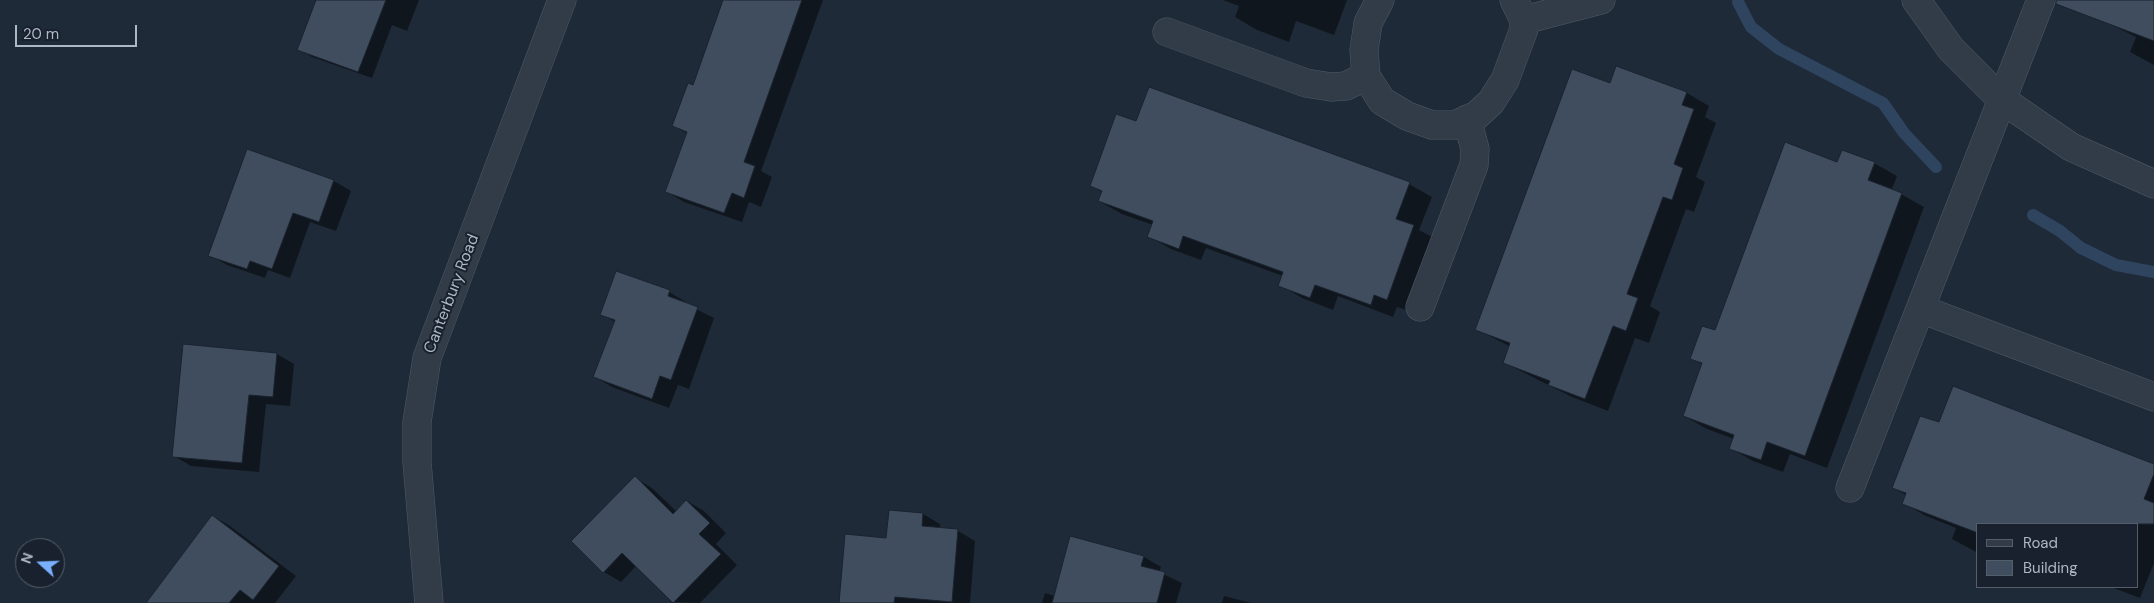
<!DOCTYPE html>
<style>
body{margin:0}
#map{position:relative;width:2154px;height:603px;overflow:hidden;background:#1f2a38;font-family:"DM Sans",sans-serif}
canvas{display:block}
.legend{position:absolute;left:1976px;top:523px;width:162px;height:65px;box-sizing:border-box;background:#18212d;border:1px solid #545d6a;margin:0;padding:6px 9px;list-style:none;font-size:15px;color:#adb7c6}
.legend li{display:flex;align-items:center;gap:10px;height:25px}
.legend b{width:25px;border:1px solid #545d6a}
.north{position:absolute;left:15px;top:538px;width:50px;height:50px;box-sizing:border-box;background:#18212d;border:1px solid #545d6a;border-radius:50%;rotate:290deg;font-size:14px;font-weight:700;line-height:20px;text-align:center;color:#adb7c6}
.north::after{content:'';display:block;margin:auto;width:18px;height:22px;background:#7aaffe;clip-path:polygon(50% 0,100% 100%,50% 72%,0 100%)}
.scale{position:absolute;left:15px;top:25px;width:122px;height:22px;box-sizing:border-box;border:2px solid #adb7c6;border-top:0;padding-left:6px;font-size:15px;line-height:18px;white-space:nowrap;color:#adb7c6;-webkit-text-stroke:4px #18212d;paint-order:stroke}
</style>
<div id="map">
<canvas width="2154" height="603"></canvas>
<ul class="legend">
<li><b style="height:6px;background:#323c49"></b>Road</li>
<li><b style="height:14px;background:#3f4d5e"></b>Building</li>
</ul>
<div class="north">N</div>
<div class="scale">20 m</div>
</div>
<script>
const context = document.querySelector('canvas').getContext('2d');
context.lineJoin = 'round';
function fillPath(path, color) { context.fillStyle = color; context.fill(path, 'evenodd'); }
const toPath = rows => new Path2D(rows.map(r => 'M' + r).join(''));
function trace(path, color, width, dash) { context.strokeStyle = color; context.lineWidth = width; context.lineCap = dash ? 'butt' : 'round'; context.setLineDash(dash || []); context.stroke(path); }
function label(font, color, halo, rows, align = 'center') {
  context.font = font + ' "DM Sans",sans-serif'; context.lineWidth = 4; context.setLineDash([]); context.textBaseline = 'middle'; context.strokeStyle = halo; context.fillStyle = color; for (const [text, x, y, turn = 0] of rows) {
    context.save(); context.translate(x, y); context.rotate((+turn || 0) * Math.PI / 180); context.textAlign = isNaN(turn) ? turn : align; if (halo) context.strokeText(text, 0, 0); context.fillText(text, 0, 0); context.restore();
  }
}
fillPath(toPath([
 [317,0,419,0,407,31,392,25,372,78,312,57,299,49],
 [725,0,823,0,761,171,772,177,761,207,749,202,742,222,684,202,667,192,688,134,673,126,693,86],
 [1223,0,1347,0,1334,35,1296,21,1289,42,1257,30,1235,17,1239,6],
 [2107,0,2154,0,2154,65,2130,52,2136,37,2100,19],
 [1610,85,1687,93,1709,106,1705,117,1716,123,1696,177,1705,182,1694,212,1686,209,1650,306,1660,312,1649,343,1635,338,1608,411,1572,397,1505,363,1511,347,1476,329],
 [1137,123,1409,184,1432,197,1419,230,1436,239,1410,311,1397,307,1393,317,1338,296,1333,310,1302,298,1280,285,1283,276,1206,248,1201,260,1171,249,1148,236,1153,225,1122,214,1099,201,1102,192,1091,186],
 [248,151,334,181,351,191,336,231,310,222,290,278,268,270,265,278,227,265,210,255],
 [1874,163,1897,176,1892,189,1924,207,1827,468,1790,454,1783,472,1753,461,1730,448,1734,439,1707,429,1684,416,1703,365,1692,358,1716,332,1838,164],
 [669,292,686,302,686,304,714,318,689,389,678,385,669,408,612,387,595,377,615,322,602,314],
 [277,354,294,364,290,406,266,404,259,472,191,466,174,456],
 [1939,424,2154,465,2154,563,2140,598,2111,587,2138,587,2138,524,1978,524,1978,553,1952,539,1956,528,1926,516,1903,503,1906,495,1894,488],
 [635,478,652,488,677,512,687,501,704,511,726,533,716,544,737,565,700,603,674,602,637,565,621,582,604,572],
 [923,514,940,524,940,529,958,531,975,541,970,603,840,603,887,539],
 [213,516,230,526,296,576,275,603,158,603],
 [1144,557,1161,567,1159,572,1182,583,1176,603,1042,603,1045,593,1055,596],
 [1224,596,1251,603,1222,603]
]), '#0007');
trace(toPath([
 [1738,2,1751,27,1779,49,1883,103,1904,133,1936,167],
 [2033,215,2060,231,2081,248,2116,265,2154,272]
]), '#2f455f', 12);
const building = toPath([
 [316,0,386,0,358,72,297,50,316,0],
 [723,0,802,0,744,162,755,166,744,198,732,193,724,213,665,192,687,132,672,126,688,83,693,85,723,0],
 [2056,0,2154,0,2154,41,2056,4,2056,0],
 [1616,66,1687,92,1682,105,1694,109,1674,164,1683,168,1672,200,1663,197,1627,294,1638,298,1626,331,1613,326,1585,399,1548,385,1550,381,1503,363,1510,343,1475,330,1572,69,1610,83,1616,66],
 [1149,87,1410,182,1396,219,1414,225,1387,300,1374,295,1371,305,1315,285,1310,298,1278,286,1283,272,1183,236,1179,249,1147,237,1153,221,1098,201,1102,191,1090,186,1116,114,1136,121,1149,87],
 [1785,142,1837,162,1842,150,1875,162,1868,180,1902,193,1805,456,1767,442,1761,460,1729,449,1734,435,1683,416,1702,363,1690,359,1702,326,1715,330,1785,142],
 [247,149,334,180,319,222,293,213,272,269,250,261,247,269,208,256,247,149],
 [616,271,670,290,668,296,698,307,671,380,660,376,652,399,593,377,615,320,600,315,616,271],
 [183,344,277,353,273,397,249,395,242,463,172,457,183,344],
 [1953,386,2154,464,2154,474,2144,499,2154,503,2154,524,1978,524,1978,533,1902,504,1906,493,1892,488,1920,416,1939,422,1953,386],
 [635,476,673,514,686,500,710,523,699,534,721,554,673,603,622,553,603,573,571,541,635,476],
 [889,510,923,513,922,526,958,529,952,602,895,597,894,603,839,603,845,534,886,538,889,510],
 [212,515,279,566,253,600,240,590,229,603,146,603,212,515],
 [1070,536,1144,556,1141,566,1165,572,1157,603,1052,603,1070,536]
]);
fillPath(building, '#3f4d5e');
trace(building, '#1a232f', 1);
const minor = toPath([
 [1380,0,1368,23,1364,50,1366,76,1382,101,1407,116,1432,125,1455,125,1477,115,1491,102,1505,80,1524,29,1524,20,1514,0],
 [1916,0,1951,49,2001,99,2071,147,2154,184],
 [1524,20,1601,0],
 [1167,32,1306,83,1331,87,1346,86,1366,76],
 [1420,307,1474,165,1475,149,1467,119],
 [1921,309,2154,397],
 [1850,488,2041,0],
 [429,603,417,462,417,422,427,358,562,0]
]);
trace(minor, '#505a67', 29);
trace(minor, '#323c49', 28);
label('16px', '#adb7c6', '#18212d', [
 ["Canterbury Road",452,294,-69]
]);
</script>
